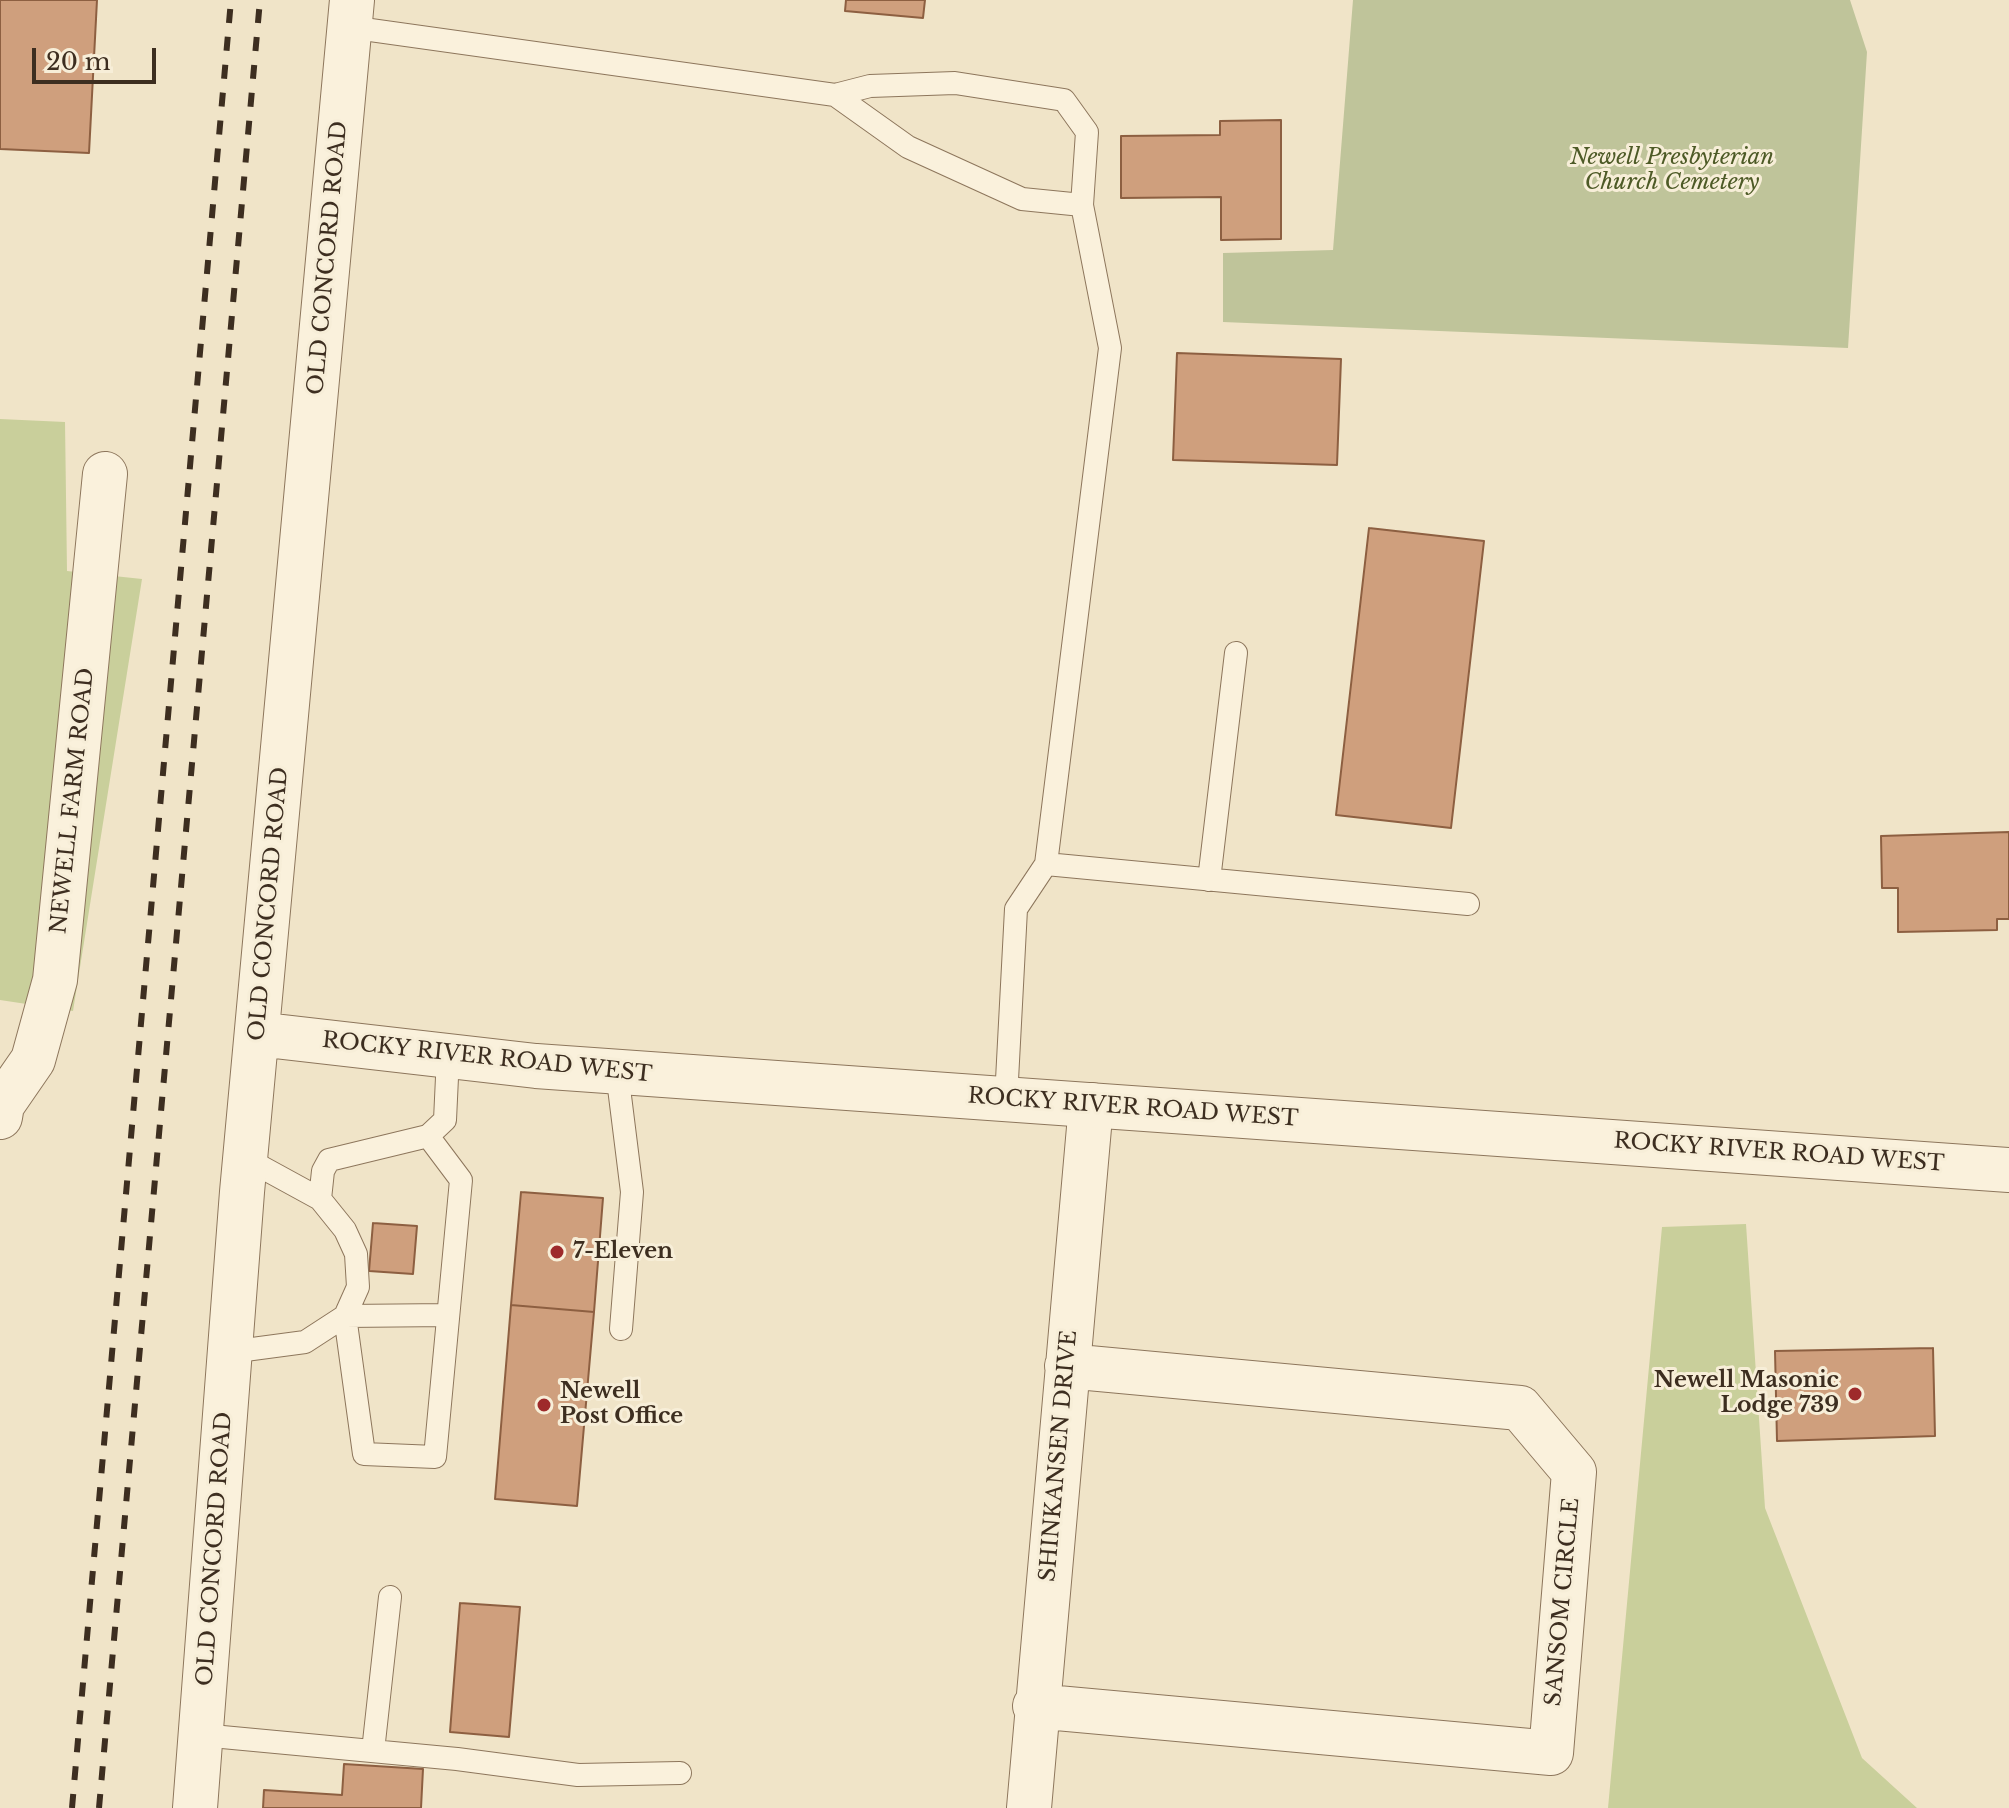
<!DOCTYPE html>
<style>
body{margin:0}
#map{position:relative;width:2009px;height:1808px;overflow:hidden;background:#f0e4c8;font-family:"Libre Baskerville",serif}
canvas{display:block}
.scale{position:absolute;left:32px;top:48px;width:124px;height:36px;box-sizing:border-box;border:4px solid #3d2e20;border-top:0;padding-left:10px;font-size:24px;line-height:28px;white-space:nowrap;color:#3d2e20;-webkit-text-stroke:6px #f7eed8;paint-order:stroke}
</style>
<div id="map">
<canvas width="2009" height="1808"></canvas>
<div class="scale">20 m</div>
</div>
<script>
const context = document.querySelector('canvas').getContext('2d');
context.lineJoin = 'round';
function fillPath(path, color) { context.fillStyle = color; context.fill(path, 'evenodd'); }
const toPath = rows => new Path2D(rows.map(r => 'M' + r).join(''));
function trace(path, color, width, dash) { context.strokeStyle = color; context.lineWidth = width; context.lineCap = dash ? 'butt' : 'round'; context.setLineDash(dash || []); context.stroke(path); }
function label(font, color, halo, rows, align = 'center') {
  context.font = font + ' "Libre Baskerville",serif'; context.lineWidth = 6; context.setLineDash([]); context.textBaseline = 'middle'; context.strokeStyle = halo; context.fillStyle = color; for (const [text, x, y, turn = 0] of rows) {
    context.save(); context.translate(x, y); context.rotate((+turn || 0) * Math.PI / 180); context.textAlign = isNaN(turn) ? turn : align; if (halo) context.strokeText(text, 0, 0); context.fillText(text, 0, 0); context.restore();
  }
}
fillPath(toPath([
 [0,419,65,422,67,571,142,579,73,1011,0,1000],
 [1746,1224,1765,1508,1862,1758,1917,1808,1608,1808,1662,1227]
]), '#c9cf9b');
fillPath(toPath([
 [1353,0,1850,0,1867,52,1848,348,1223,322,1223,253,1333,250]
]), '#bfc49a');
const building = toPath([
 [0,0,97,0,89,153,0,149,0,0],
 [846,0,925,0,923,18,845,11,846,0],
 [1281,120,1281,239,1221,240,1221,197,1121,198,1121,136,1220,135,1220,121,1281,120],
 [1177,353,1341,359,1337,465,1173,460,1177,353],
 [1369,528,1484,541,1451,828,1336,815,1369,528],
 [2009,832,2009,919,1997,919,1997,930,1898,932,1898,888,1882,888,1881,836,2009,832],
 [521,1192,603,1198,594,1312,511,1305,521,1192],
 [373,1223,417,1226,413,1274,369,1271,373,1223],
 [511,1305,594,1312,577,1506,495,1499,511,1305],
 [1933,1348,1935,1436,1777,1441,1775,1351,1933,1348],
 [460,1603,520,1607,509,1737,450,1732,460,1603],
 [344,1764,423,1769,421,1808,263,1808,264,1790,342,1795,344,1764]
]);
fillPath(building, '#cf9f7d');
trace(building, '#8d5f41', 2);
const service = toPath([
 [349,27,835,95,870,86,955,83,1064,100,1087,132,1082,205,1110,348,1046,864,1016,909,1006,1099],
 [835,95,908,147,1022,199,1082,205],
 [1046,864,1468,904],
 [1209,880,1236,653],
 [617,1072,632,1192,621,1329],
 [428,1136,461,1180,435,1457,364,1454,345,1316,448,1315],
 [320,1199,323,1171,329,1160,428,1136,445,1120,448,1056],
 [230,1352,305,1342,345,1316,358,1287,356,1254,345,1230,320,1199,245,1158],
 [201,1735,457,1759,578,1775,680,1773],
 [373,1751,390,1597]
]);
const minor = toPath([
 [0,1117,2,1105,33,1060,55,980,105,474],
 [1035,1706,1551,1753,1574,1472,1520,1408,1067,1366],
 [1029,1808,1091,1105]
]);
const tertiary = toPath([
 [257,1034,536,1066,2009,1170],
 [195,1808,242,1192,352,0]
]);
trace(service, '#8d765c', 24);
trace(minor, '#8d765c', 46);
trace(tertiary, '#8d765c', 46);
trace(service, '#faf1dc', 22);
trace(minor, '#faf1dc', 44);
trace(tertiary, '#faf1dc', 44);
trace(toPath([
 [72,1808,231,0],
 [99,1808,260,0]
]), '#3d2e20', 6, [14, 14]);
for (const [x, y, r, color] of [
 [557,1252,8,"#9e2a2b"],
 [1855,1394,8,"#9e2a2b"],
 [544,1405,8,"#9e2a2b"]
]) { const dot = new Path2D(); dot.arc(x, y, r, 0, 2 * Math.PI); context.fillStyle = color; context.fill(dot); trace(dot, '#f7eed8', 3); }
label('italic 22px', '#4d5a26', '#f7eed8', [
 ["Newell Presbyterian",1672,158],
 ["Church Cemetery",1672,183]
]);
label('22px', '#3d2e20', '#f7eed8', [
 ["OLD CONCORD ROAD",328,258,-85],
 ["NEWELL FARM ROAD",73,801,-84],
 ["OLD CONCORD ROAD",269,904,-85],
 ["ROCKY RIVER ROAD WEST",487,1058,6],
 ["ROCKY RIVER ROAD WEST",1133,1108,4],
 ["ROCKY RIVER ROAD WEST",1779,1153,4],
 ["SHINKANSEN DRIVE",1059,1456,-85],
 ["OLD CONCORD ROAD",215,1549,-86],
 ["SANSOM CIRCLE",1563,1602,-85]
]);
label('bold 22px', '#3d2e20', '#f7eed8', [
 ["7-Eleven",573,1252],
 ["Newell Masonic",1839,1381,"right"],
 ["Lodge 739",1839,1406,"right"],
 ["Newell",560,1392],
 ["Post Office",560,1417]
], 'left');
</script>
